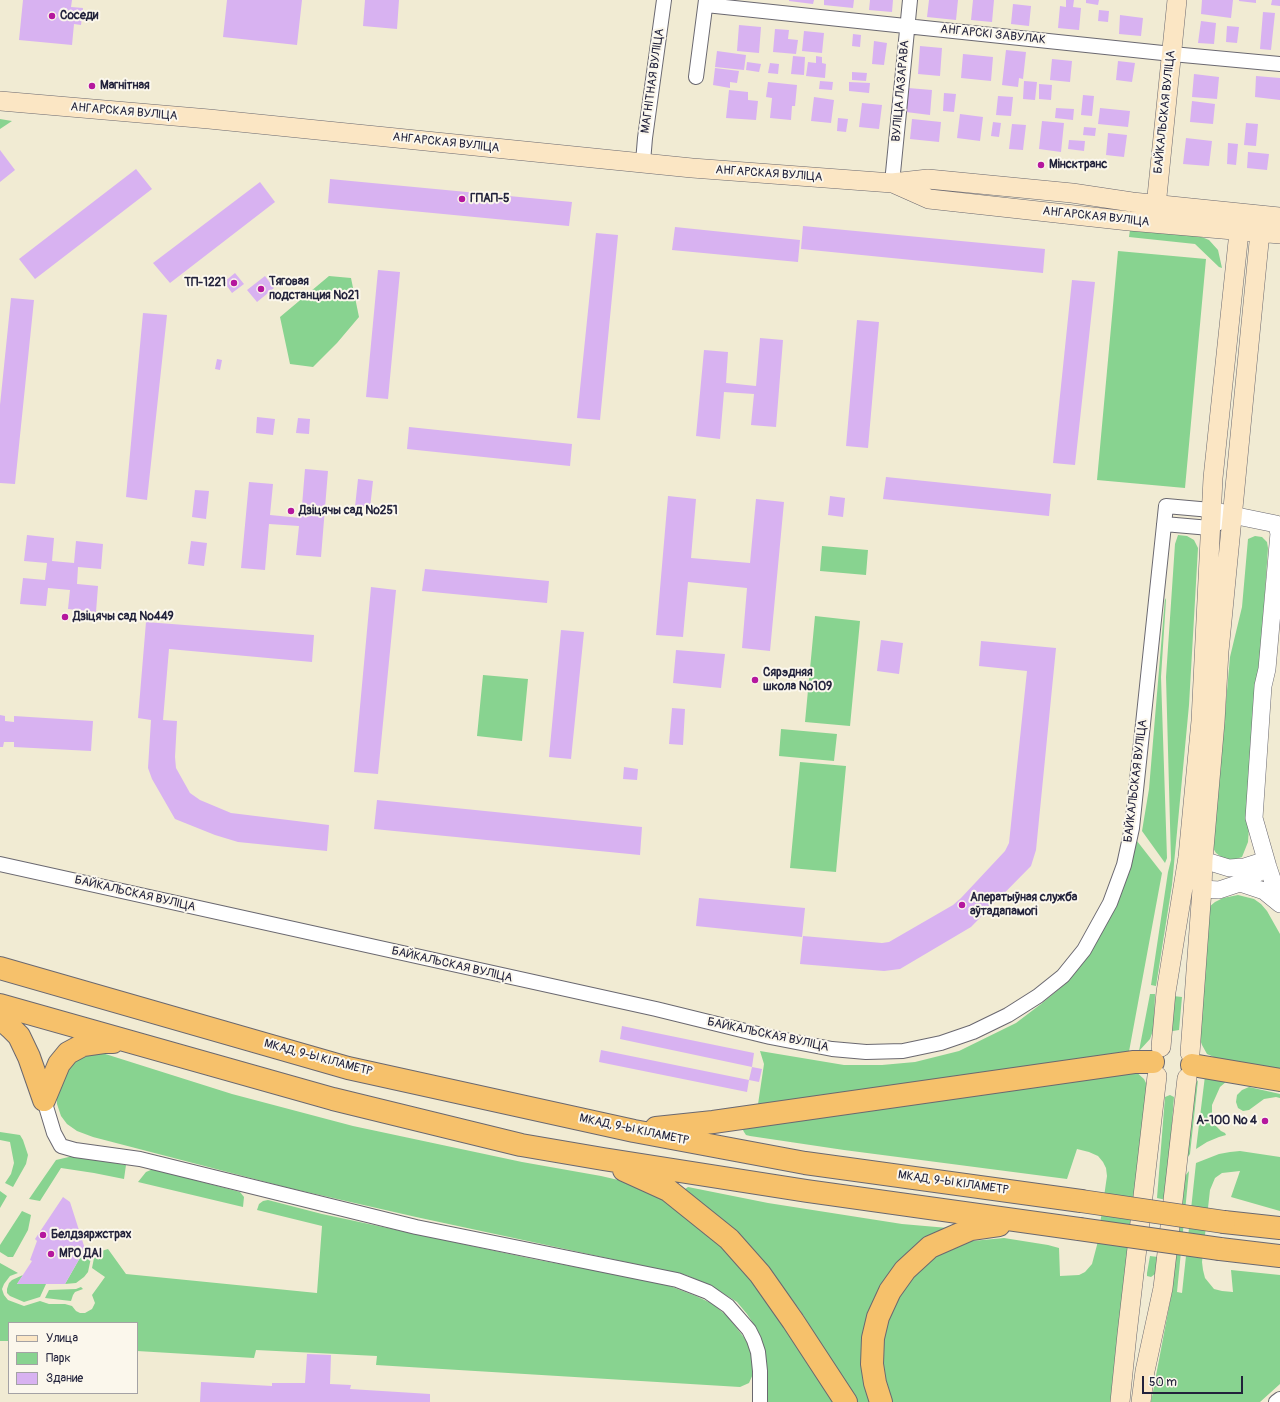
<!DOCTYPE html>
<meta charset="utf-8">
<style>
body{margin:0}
#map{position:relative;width:1280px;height:1402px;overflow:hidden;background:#f1ebd3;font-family:Pangolin,sans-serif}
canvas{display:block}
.legend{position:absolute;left:8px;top:1322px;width:130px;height:72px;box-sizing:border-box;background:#fbf7ec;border:1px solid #a4a2a5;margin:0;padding:5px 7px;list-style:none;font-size:12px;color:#22223b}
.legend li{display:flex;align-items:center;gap:8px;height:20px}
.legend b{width:20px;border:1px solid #a4a2a5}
.scale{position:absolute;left:1142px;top:1376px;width:101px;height:18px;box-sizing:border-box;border:2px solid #22223b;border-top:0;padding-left:5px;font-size:12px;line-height:14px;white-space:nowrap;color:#22223b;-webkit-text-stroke:3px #fbf7ec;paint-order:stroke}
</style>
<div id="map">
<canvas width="1280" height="1402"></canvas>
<ul class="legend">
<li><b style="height:5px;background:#fbe6c4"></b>Улица</li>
<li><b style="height:11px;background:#88d390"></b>Парк</li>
<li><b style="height:11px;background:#d8b2f1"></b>Здание</li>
</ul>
<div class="scale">50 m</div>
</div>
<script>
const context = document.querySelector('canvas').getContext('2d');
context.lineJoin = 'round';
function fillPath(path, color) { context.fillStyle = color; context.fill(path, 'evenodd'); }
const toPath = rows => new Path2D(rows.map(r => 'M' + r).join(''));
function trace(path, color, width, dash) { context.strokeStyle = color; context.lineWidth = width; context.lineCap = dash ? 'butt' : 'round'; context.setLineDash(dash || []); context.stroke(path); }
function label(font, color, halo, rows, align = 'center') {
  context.font = font + ' Pangolin,sans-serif'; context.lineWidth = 4; context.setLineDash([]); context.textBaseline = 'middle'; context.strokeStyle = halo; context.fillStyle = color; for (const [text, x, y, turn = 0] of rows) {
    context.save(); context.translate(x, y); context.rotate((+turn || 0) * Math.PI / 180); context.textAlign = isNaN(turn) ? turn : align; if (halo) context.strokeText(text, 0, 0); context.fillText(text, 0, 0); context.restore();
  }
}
fillPath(toPath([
 [0,119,12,121,0,129],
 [1130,230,1198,236,1204,238,1209,240,1218,250,1222,268,1219,267,1195,244,1129,237],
 [1118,251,1206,259,1185,488,1097,480],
 [329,276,351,278,359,317,337,343,313,367,290,364,280,317],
 [1178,535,1187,536,1194,540,1198,548,1189,705,1172,885,1156,986,1151,985,1168,872,1171,860,1166,677,1175,544],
 [1255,536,1262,537,1267,542,1268,548,1248,842,1242,857,1233,860,1224,859,1216,853,1213,848,1230,657,1242,607,1248,539],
 [822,546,868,550,866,575,820,571],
 [1165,598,1166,600,1161,677,1167,858,1165,863,1142,831,1149,789],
 [815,616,860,621,850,726,805,722],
 [483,675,528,679,522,741,477,736],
 [781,729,837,734,834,761,779,756],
 [800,762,846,766,836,872,790,868],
 [1137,841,1162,873,1128,1057,757,1111,764,1064,760,1051,844,1065,882,1065,915,1062,959,1051,1016,1023,1041,1004,1064,985,1078,967,1120,892],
 [1238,895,1254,899,1261,904,1267,911,1280,934,1280,1070,1216,1058,1207,1054,1202,1045,1198,1034,1209,907,1215,902,1223,898],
 [1150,994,1155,994,1154,1028,1150,1039,1139,1051],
 [1173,996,1182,997,1179,1030,1173,1031,1171,1030],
 [99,1052,232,1094,353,1126,522,1162,601,1176,640,1185,653,1191,723,1245,755,1278,838,1402,767,1402,767,1374,764,1349,757,1329,747,1314,737,1302,713,1287,686,1275,416,1217,289,1188,93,1137,77,1131,67,1124,61,1116,57,1104,56,1088,71,1055],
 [1134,1070,1144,1079,1147,1085,1115,1402,887,1402,879,1337,902,1285,935,1257,957,1245,972,1241,1004,1238,1048,1245,1059,1248,1060,1276,1079,1275,1085,1272,1092,1264,1097,1245,1107,1176,1106,1168,1103,1162,1098,1156,1089,1152,1077,1149,1067,1179,844,1150,750,1136,746,1135,744,1132,743,1130,744,1128],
 [1205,1076,1227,1081,1220,1087,1212,1105,1212,1115,1214,1124,1221,1131,1225,1133,1226,1135,1219,1137,1207,1142,1196,1149],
 [1198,1080,1190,1154,1185,1161,1194,1086],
 [1249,1087,1280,1094,1280,1098,1276,1097,1264,1099,1249,1110,1243,1111,1238,1108,1236,1102,1237,1095,1242,1090],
 [1170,1095,1174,1097,1166,1200,1157,1198,1165,1097],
 [0,1132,20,1135,23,1140,28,1155,26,1164,13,1187,5,1183,11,1174,14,1163,10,1142,0,1140],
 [1240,1151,1280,1157,1280,1211,1231,1197,1240,1171,1222,1173,1215,1178,1210,1190,1202,1262,1203,1270,1205,1278,1214,1289,1222,1291,1233,1292,1231,1270,1280,1275,1280,1384,1260,1402,1151,1402,1172,1291,1185,1176,1189,1171,1177,1292,1182,1293,1196,1163,1219,1154,1230,1152],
 [73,1156,126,1165,124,1179,94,1173,61,1168,40,1201,29,1199,56,1160],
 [153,1169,240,1192,244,1197,243,1207,138,1182,146,1172],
 [688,1187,768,1203,902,1224,948,1228,889,1280,874,1402,856,1402,800,1310,759,1256,722,1221,685,1192,685,1189],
 [0,1191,7,1196,0,1208],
 [268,1200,322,1214,533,1259,662,1283,696,1296,713,1304,728,1317,750,1345,753,1374,749,1383,740,1387,376,1365,377,1356,256,1350,254,1358,137,1351,137,1323,9,1323,9,1341,0,1341,0,1263,18,1273,10,1276,4,1284,2,1289,4,1295,8,1300,24,1306,40,1301,49,1304,65,1304,72,1306,76,1311,80,1313,85,1313,92,1309,95,1303,92,1295,105,1277,92,1268,95,1253,108,1249,126,1274,317,1293,322,1226,257,1210,259,1204,263,1201],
 [22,1211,31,1215,28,1230,13,1257,8,1257,0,1252,0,1245],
 [85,1249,92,1253,88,1272,84,1277,76,1283,65,1284],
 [1150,1256,1158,1257,1155,1274,1151,1277,1147,1276,1147,1273],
 [23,1275,17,1284,46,1284,40,1297,24,1302,10,1296,7,1293,7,1289,9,1283,12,1280],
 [81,1287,83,1289,75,1292,73,1295,71,1301,45,1298,49,1290,76,1289]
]), '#88d390');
fillPath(toPath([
 [23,0,72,0,71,7,83,8,81,25,74,24,72,45,19,40],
 [227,0,302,0,297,45,223,37],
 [365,0,399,0,397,29,363,26],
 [789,0,814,0,813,4,789,1],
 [824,0,854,0,853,8,824,5],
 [870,0,893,0,892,12,869,10],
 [929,0,958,0,956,20,927,17],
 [973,0,994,0,992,22,971,20],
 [1066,0,1074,0,1073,7,1081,8,1079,30,1058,28,1060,6,1066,7],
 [1086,0,1099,0,1098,5,1086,3],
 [1202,0,1233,0,1231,18,1201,14],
 [1239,0,1256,0,1256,3,1239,1],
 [1272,0,1280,0,1280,6,1271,5],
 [1013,4,1031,6,1029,26,1011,24],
 [1099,10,1109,11,1108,22,1098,21],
 [1263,12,1275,13,1271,50,1260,49],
 [1120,15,1143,18,1141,36,1119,34],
 [1201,21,1216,23,1214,44,1198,43],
 [739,25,761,27,759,53,737,51],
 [1227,26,1239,27,1237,43,1226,42],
 [775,29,789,30,788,39,798,40,796,54,773,52],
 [804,31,824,33,822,53,802,51],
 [853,34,861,35,860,47,852,46],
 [874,41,887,43,884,65,872,64],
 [920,46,942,48,940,76,918,74],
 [1006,50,1026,52,1023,79,1019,78,1018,87,1002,85],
 [717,51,746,55,744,70,715,67],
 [963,54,993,57,991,81,961,78],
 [793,56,805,57,804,75,791,74],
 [816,56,822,57,822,63,826,64,825,78,806,76,808,62,816,63],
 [1052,59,1072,61,1070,82,1050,80],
 [1118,61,1135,63,1132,82,1116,80],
 [747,62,761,64,759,72,746,70],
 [770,63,779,64,778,74,768,73],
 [715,68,739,71,737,83,730,82,730,88,713,85],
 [852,72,867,73,866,81,852,80],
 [1194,74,1219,77,1217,99,1192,97],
 [1256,76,1280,78,1280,100,1255,97],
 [820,81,833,82,832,90,819,89],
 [1024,81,1037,82,1035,100,1023,99],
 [768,82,797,85,795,106,792,106,791,120,770,118,772,98,766,97],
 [849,82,870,83,869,93,849,91],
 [1039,84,1052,85,1051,100,1039,99],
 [908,88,932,90,930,115,906,112],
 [729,90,748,92,748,100,758,101,756,120,726,118],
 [944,93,956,94,954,112,943,111],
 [1083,95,1094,96,1092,116,1081,115],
 [998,96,1013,97,1011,116,996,115],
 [814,97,834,100,831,123,811,121],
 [1192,101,1215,104,1213,124,1190,122],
 [862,103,882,105,879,129,859,127],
 [1056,108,1074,109,1073,120,1055,118],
 [1100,108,1130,111,1128,127,1098,124],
 [960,114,983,117,980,141,957,138],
 [838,118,848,119,846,132,837,131],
 [912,119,941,122,939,142,910,139],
 [1042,121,1064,123,1061,152,1039,149],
 [993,122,1001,123,999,137,991,136],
 [1246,123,1258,124,1256,146,1244,145],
 [1012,124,1026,125,1023,150,1009,149],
 [1084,127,1096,128,1095,136,1083,135],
 [1108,133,1127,135,1124,157,1106,155],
 [1186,138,1212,141,1209,166,1183,164],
 [1069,140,1085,141,1084,151,1068,149],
 [1228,143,1238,144,1236,165,1227,164],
 [0,150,15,170,0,182],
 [1248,152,1269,154,1267,170,1247,168],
 [1038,161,1044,162,1043,168,1037,168],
 [136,169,152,189,35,279,19,259],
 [330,179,572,202,569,226,328,203],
 [260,182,275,202,170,283,153,263],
 [803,226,1045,249,1043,273,801,249],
 [675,227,800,240,798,262,672,250],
 [596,233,618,235,600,420,577,418],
 [378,270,400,272,388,399,366,397],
 [235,273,244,284,232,293,224,282],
 [265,276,274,288,257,302,247,290],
 [1072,280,1095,282,1075,465,1053,463],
 [11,298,34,300,15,484,0,483,0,405],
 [143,313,167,315,147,500,126,497],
 [857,320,879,322,868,448,846,446],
 [760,338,783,340,776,427,751,425,754,394,724,392,720,439,696,436,704,350,728,352,726,383,756,386],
 [217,359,222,360,220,370,215,369],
 [257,417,275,419,273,435,256,433],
 [298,418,310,419,309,434,296,433],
 [409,427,572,444,570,466,407,449],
 [305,469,328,471,321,557,296,555,299,526,269,524,265,570,241,568,249,482,273,484,270,515,301,518],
 [886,477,1051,494,1049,516,883,499],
 [358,479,373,481,370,508,355,507],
 [195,490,209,491,206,519,192,517],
 [668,496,696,499,691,558,750,563,756,499,784,502,770,651,742,648,747,588,688,582,683,637,656,635],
 [830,496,845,498,843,517,828,515],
 [27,535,54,538,52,561,74,563,76,541,103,544,101,569,78,567,77,584,98,586,96,612,68,609,70,590,48,588,46,606,20,604,23,578,45,580,47,563,24,561],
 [191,541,207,543,204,566,188,564],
 [425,569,549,581,547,603,422,591],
 [371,587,396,590,378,774,354,772],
 [146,622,314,635,312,662,169,649,163,720,177,721,175,757,176,768,190,793,200,800,231,813,329,825,327,851,238,842,215,835,175,819,152,779,148,768,151,720,138,718],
 [561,630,584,632,571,759,549,757],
 [881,640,903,643,899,674,877,671],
 [981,641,1056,648,1036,850,1031,866,971,927,900,969,884,971,800,964,803,936,882,943,889,942,953,905,961,898,1005,851,1009,843,1027,671,979,666],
 [676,650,725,654,721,688,673,683],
 [672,708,685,709,683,745,669,744],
 [0,715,5,716,5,721,14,722,14,716,93,721,91,751,14,747,14,742,4,742,3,747,0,747],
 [624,767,638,769,637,780,623,779],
 [377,800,642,827,640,855,374,829],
 [699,898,805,908,802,937,696,926],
 [622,1026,754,1053,752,1067,620,1039],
 [601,1050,749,1080,747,1092,599,1062],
 [752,1067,762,1069,759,1082,749,1080],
 [63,1197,70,1202,85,1249,65,1284,17,1284,32,1261,30,1260,37,1241,35,1239],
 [307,1354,331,1355,330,1384,351,1385,350,1389,430,1394,430,1402,200,1402,201,1382,272,1386,272,1383,305,1383]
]), '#d8b2f1');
const minor = toPath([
 [706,5,1172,54,1280,64],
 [696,77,706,0],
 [643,162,645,138,664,0],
 [892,183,910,0],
 [1164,524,1210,528,1232,515],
 [0,864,656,1009,770,1037,832,1049,866,1052,903,1051,941,1043,973,1032,1008,1015,1038,996,1063,976,1084,950,1110,903,1124,865,1132,828,1166,506,1211,510],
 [44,1100,54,1133,61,1146,75,1150,140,1159,416,1227,677,1280,708,1292,728,1306,749,1330,754,1340,758,1352,760,1371,760,1402],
 [1276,1402,1280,1399]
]);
const tertiary = toPath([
 [1211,510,1232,515,1276,524,1279,533,1267,669,1263,686,1254,818,1268,867,1280,903],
 [1203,860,1229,868,1244,867,1266,860],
 [1197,878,1202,889,1219,890,1240,883,1268,867],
 [1240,883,1264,891,1280,904]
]);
const secondary = toPath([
 [0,101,209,119,692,168,892,183,928,179,1072,193,1132,202,1280,217],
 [893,183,929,199,1129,221,1280,234],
 [1155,216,1177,0],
 [1161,1047,1166,992,1188,857,1201,721,1213,478,1239,232,1255,215],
 [1190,1053,1202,889,1203,860,1215,722,1219,651,1260,232,1255,215],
 [1120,1402,1127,1334,1157,1076],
 [1141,1402,1145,1371,1163,1288,1187,1078]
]);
const trunk = toPath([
 [0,968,348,1068,634,1131,805,1163,1081,1201],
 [0,1005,333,1099,521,1145,603,1159,807,1191,1079,1229],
 [0,1018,12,1029,19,1036,29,1057,44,1100],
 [1192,1065,1280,1080],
 [44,1100,59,1064,68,1053,83,1045,104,1042,113,1042],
 [656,1128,713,1122,1134,1062,1153,1062],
 [624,1170,668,1190,729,1239,760,1274,793,1321,846,1402],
 [1224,1222,1280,1228],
 [1220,1249,1280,1256],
 [881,1402,875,1383,872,1364,873,1338,878,1317,890,1291,905,1270,930,1247,971,1229,999,1225]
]);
trace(minor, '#6a6870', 16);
trace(tertiary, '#6a6870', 18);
trace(secondary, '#6a6870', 20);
trace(trunk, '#6a6870', 24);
trace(minor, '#fff', 14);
trace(tertiary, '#fff', 17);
trace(secondary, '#fbe6c4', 19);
trace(trunk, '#f6c16b', 22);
const trunkBridge = toPath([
 [1081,1201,1224,1222],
 [1079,1229,1220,1249]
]);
trace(trunkBridge, '#6a6870', 24, []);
trace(trunkBridge, '#f6c16b', 22);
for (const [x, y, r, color] of [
 [52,16,4,"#b5179e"],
 [92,86,4,"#b5179e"],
 [1041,165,4,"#b5179e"],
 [462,199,4,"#b5179e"],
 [234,283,4,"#b5179e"],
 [261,289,4,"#b5179e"],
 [291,511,4,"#b5179e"],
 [65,617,4,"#b5179e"],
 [755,680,4,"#b5179e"],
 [962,905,4,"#b5179e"],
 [1265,1121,4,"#b5179e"],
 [43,1235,4,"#b5179e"],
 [51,1254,4,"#b5179e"]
]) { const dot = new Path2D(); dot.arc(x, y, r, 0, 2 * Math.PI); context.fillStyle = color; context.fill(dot); trace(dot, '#fbf7ec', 1.5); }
label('bold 12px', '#22223b', '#fbf7ec', [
 ["Соседи",60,16],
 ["Магнітная",100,86],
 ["Мінсктранс",1049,165],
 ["ГПАП-5",470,199],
 ["Тяговая",269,282],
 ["подстанция №21",269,296],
 ["ТП-1221",226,283,"right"],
 ["Дзіцячы сад №251",299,511],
 ["Дзіцячы сад №449",73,617],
 ["Сярэдняя",763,673],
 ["школа №109",763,687],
 ["Аператыўная служба",970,898],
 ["аўтадапамогі",970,912],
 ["А-100 № 4",1257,1121,"right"],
 ["Белдзяржстрах",51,1235],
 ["МРО ДАІ",59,1254]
], 'left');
label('12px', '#22223b', '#fbf7ec', [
 ["АНГАРСКІ ЗАВУЛАК",993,35,6],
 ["МАГНІТНАЯ ВУЛІЦА",653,81,-82],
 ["ВУЛІЦА ЛАЗАРАВА",901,91,-85],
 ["АНГАРСКАЯ ВУЛІЦА",124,112,5],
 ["БАЙКАЛЬСКАЯ ВУЛІЦА",1165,112,-84],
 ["АНГАРСКАЯ ВУЛІЦА",446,143,6],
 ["АНГАРСКАЯ ВУЛІЦА",769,174,4],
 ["АНГАРСКАЯ ВУЛІЦА",1096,217,6],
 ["БАЙКАЛЬСКАЯ ВУЛІЦА",1136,781,-83],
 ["БАЙКАЛЬСКАЯ ВУЛІЦА",135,894,13],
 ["БАЙКАЛЬСКАЯ ВУЛІЦА",452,965,13],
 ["БАЙКАЛЬСКАЯ ВУЛІЦА",768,1035,12],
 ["МКАД, 9-Ы КІЛАМЕТР",318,1058,15],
 ["МКАД, 9-Ы КІЛАМЕТР",634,1130,12],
 ["МКАД, 9-Ы КІЛАМЕТР",953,1183,8]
]);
</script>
